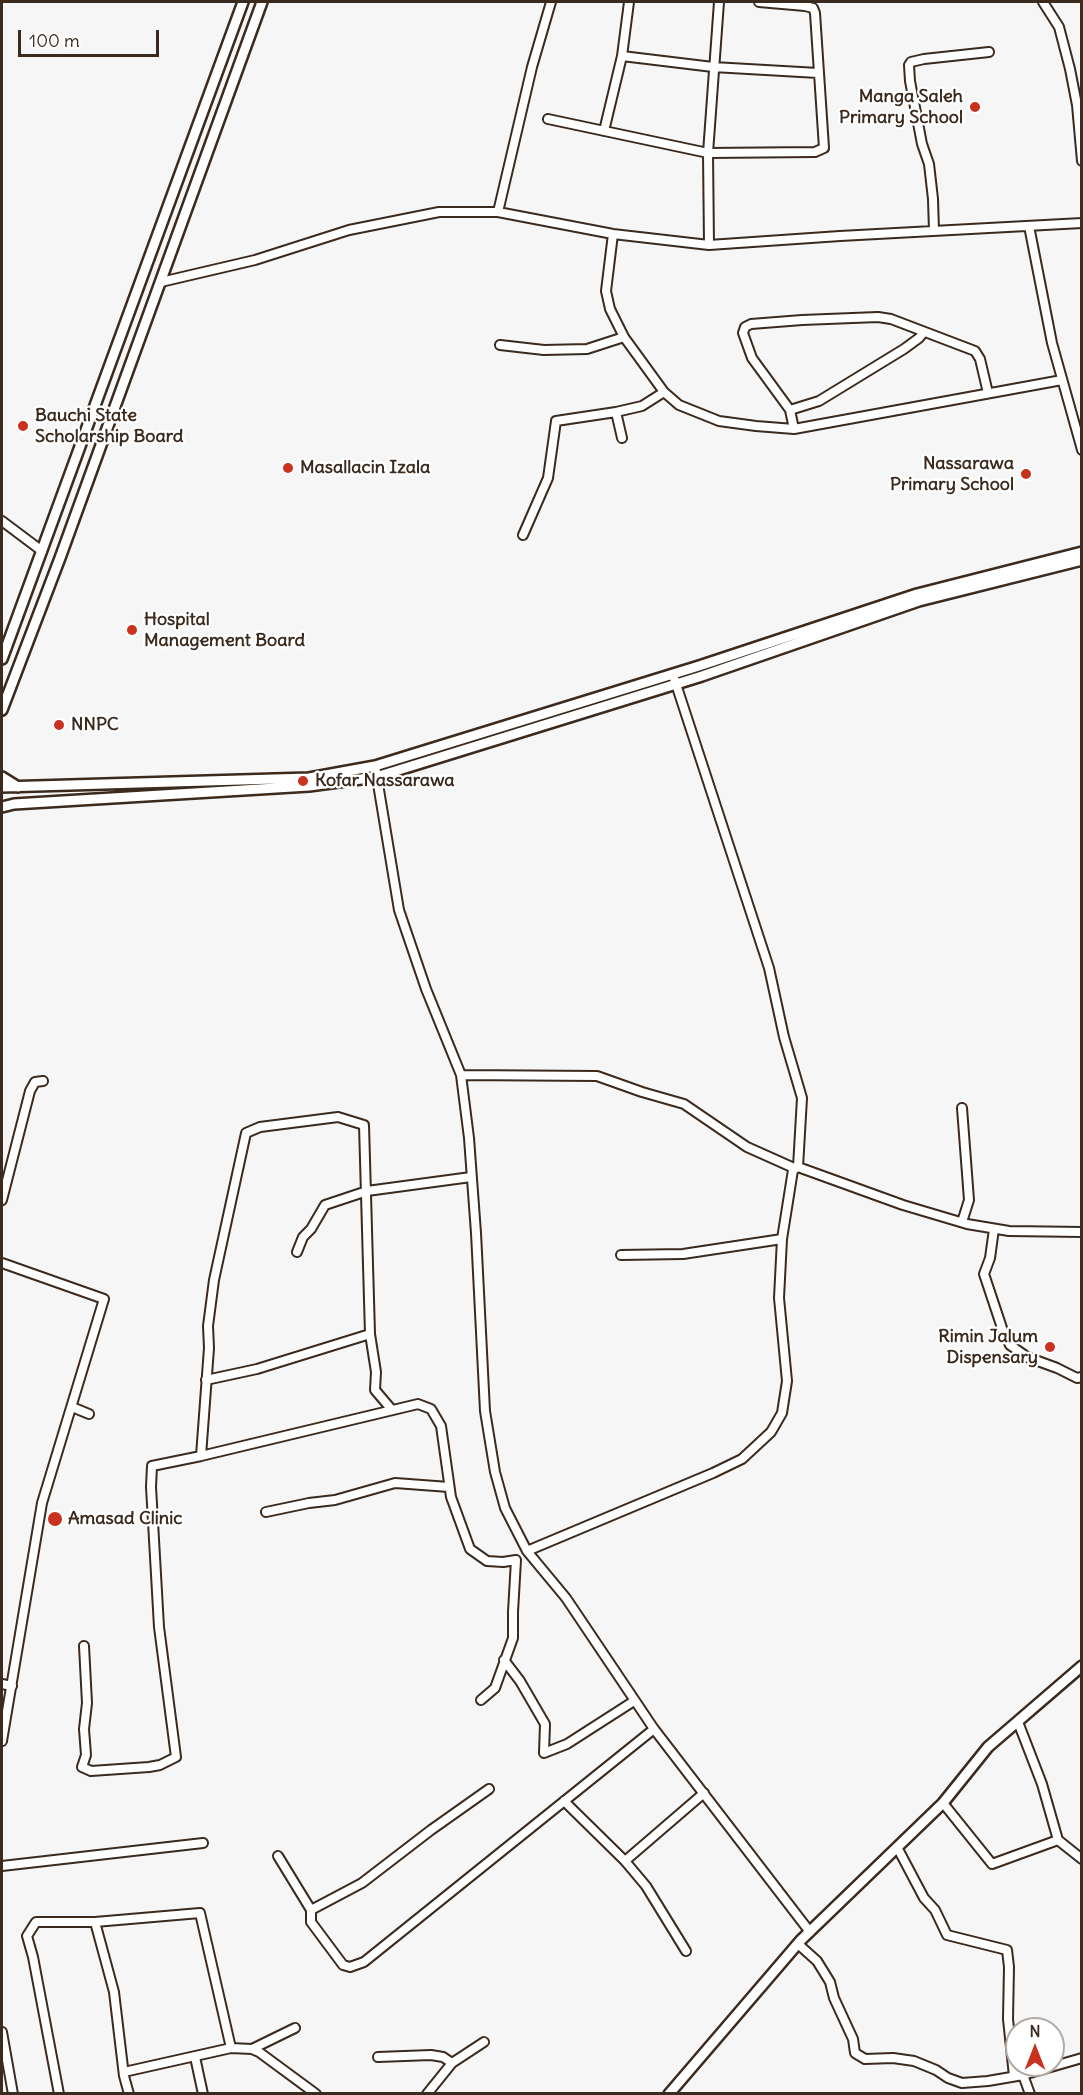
<!DOCTYPE html>
<style>
body{margin:0}
#map{position:relative;width:1083px;height:2095px;overflow:hidden;background:#f7f6f6;font-family:Delius,sans-serif}
canvas{display:block}
.frame{position:absolute;inset:0;border:3px solid #3b2a1e;pointer-events:none}
.north{position:absolute;left:1005px;top:2017px;width:60px;height:60px;box-sizing:border-box;background:#fff;border:2px solid #b1aaa5;border-radius:50%;rotate:0deg;font-size:16px;font-weight:700;line-height:24px;text-align:center;color:#3b2a1e}
.north::after{content:'';display:block;margin:auto;width:21px;height:27px;background:#c8321e;clip-path:polygon(50% 0,100% 100%,50% 72%,0 100%)}
.scale{position:absolute;left:18px;top:30px;width:141px;height:27px;box-sizing:border-box;border:3px solid #3b2a1e;border-top:0;padding-left:8px;font-size:18px;line-height:21px;white-space:nowrap;color:#3b2a1e;-webkit-text-stroke:4px #fff;paint-order:stroke}
</style>
<div id="map">
<canvas width="1083" height="2095"></canvas>
<div class="frame"></div>
<div class="north">N</div>
<div class="scale">100 m</div>
</div>
<script>
const context = document.querySelector('canvas').getContext('2d');
context.lineJoin = 'round';
const toPath = rows => new Path2D(rows.map(r => 'M' + r).join(''));
function trace(path, color, width, dash) { context.strokeStyle = color; context.lineWidth = width; context.lineCap = dash ? 'butt' : 'round'; context.setLineDash(dash || []); context.stroke(path); }
function label(font, color, halo, rows, align = 'center') {
  context.font = font + ' Delius,sans-serif'; context.lineWidth = 4.5; context.setLineDash([]); context.textBaseline = 'middle'; context.strokeStyle = halo; context.fillStyle = color; for (const [text, x, y, turn = 0] of rows) {
    context.save(); context.translate(x, y); context.rotate((+turn || 0) * Math.PI / 180); context.textAlign = isNaN(turn) ? turn : align; if (halo) context.strokeText(text, 0, 0); context.fillText(text, 0, 0); context.restore();
  }
}
const minor = toPath([
 [1043,2,1059,27,1070,69,1077,105,1082,161],
 [622,56,713,67,818,73],
 [548,119,708,153,815,152,824,148,815,13,813,8,805,6,759,2],
 [604,131,622,56,629,2],
 [498,212,532,67,551,2],
 [1029,226,1052,343,1082,450],
 [934,231,933,199,929,164,922,144,910,81,909,65,911,62,924,59,989,52],
 [613,234,606,291,610,309,624,337,664,392,679,405,719,421,756,426,794,429,1062,380],
 [709,245,708,153,719,2],
 [161,282,255,260,349,230,439,212,498,212,613,234,709,245,840,236,1082,223],
 [500,345,544,350,587,349,624,337],
 [790,410,819,401,904,349,919,338,924,332],
 [616,412,622,438],
 [794,429,790,410,752,358,743,333,745,327,751,324,802,320,878,317,891,319,975,351,980,359,988,393],
 [2,521,42,551],
 [523,535,548,478,556,421,616,412,642,406,664,392],
 [674,678,769,968,784,1037,802,1098,798,1167],
 [375,766,399,910,426,989,461,1075,469,1138,476,1233,485,1411,495,1472,505,1508,527,1551,566,1598,654,1729,810,1932],
 [461,1075,597,1076,642,1092,684,1104,747,1147,794,1168],
 [962,1108,969,1200,962,1222],
 [2,1200,30,1091,35,1082,43,1081],
 [994,1229,990,1258,984,1274,1003,1331,1010,1345,1027,1357,1057,1368,1077,1378,1082,1377],
 [297,1252,303,1237,311,1229,325,1205,367,1191,471,1177],
 [621,1255,683,1254,782,1239,793,1170,798,1167,903,1205,967,1224,1009,1231,1082,1232],
 [2,1263,104,1299,42,1503,2,1741],
 [206,1380,257,1369,370,1334],
 [72,1407,89,1414],
 [201,1456,209,1348,208,1326,214,1280,246,1133,260,1127,338,1117,364,1125,370,1334,376,1372,375,1390,392,1410],
 [266,1512,309,1503,335,1500,395,1483,449,1487],
 [527,1551,713,1473,742,1459,771,1432,782,1413,787,1381,779,1298,782,1239],
 [84,1646,87,1703,84,1729,86,1755,82,1767,91,1771,149,1767,160,1765,176,1757,159,1627,151,1487,152,1466,201,1456,418,1404,431,1409,441,1426,451,1497,470,1549,487,1561,503,1562,516,1560,513,1612,513,1638,495,1688,481,1700],
 [504,1660,520,1681,545,1724,544,1753,567,1744,634,1701],
 [2,1684,12,1686],
 [1018,1722,1042,1784,1058,1840],
 [564,1801,625,1861,646,1886,686,1951],
 [943,1803,992,1864,1058,1840,1082,1859],
 [897,1847,924,1898,935,1910,947,1935,1007,1950,1009,1967,1008,2019,1014,2076],
 [278,1856,311,1910,311,1922,343,1965,350,1967,364,1962,654,1729],
 [625,1861,704,1793],
 [2,1866,203,1843],
 [311,1910,362,1883,431,1830,489,1789],
 [95,1922,114,1992,124,2076,129,2094],
 [798,1944,817,1961,830,1982,834,1998,853,2039,855,2053,865,2059,893,2058,914,2061,936,2070,948,2078,962,2083,988,2081,1023,2075,1082,2058],
 [2,2032,13,2094],
 [252,2049,295,2028],
 [195,2057,203,2094],
 [378,2057,431,2055,443,2057,452,2063],
 [124,2072,231,2048,252,2049,259,2052,316,2094],
 [1023,2075,1030,2094],
 [59,2094,33,1957,27,1936,36,1922,95,1922,200,1913,231,2048],
 [427,2094,452,2063,484,2042]
]);
const tertiary = toPath([
 [2,659,243,2],
 [2,710,60,558,262,2],
 [2,777,18,787],
 [2,787,309,778,375,766,699,666,917,594,1082,552],
 [2,807,14,804,309,786,376,777,702,676,919,601,1082,560],
 [669,2094,801,1940,943,1803,988,1747,1082,1666]
]);
trace(minor, '#3b2a1e', 12);
trace(tertiary, '#3b2a1e', 14);
trace(minor, '#fff', 8);
trace(tertiary, '#fff', 9);
for (const [x, y, r, color] of [
 [975,107,6,"#c8321e"],
 [23,426,6,"#c8321e"],
 [288,468,6,"#c8321e"],
 [1026,474,6,"#c8321e"],
 [132,630,6,"#c8321e"],
 [59,725,6,"#c8321e"],
 [303,781,6,"#c8321e"],
 [1050,1347,6,"#c8321e"],
 [55,1519,8,"#c8321e"]
]) { const dot = new Path2D(); dot.arc(x, y, r, 0, 2 * Math.PI); context.fillStyle = color; context.fill(dot); trace(dot, '#fff', 2); }
label('bold 18px', '#3b2a1e', '#fff', [
 ["Manga Saleh",963,97,"right"],
 ["Primary School",963,118,"right"],
 ["Bauchi State",35,416],
 ["Scholarship Board",35,437],
 ["Nassarawa",1014,464,"right"],
 ["Primary School",1014,485,"right"],
 ["Masallacin Izala",300,468],
 ["Hospital",144,620],
 ["Management Board",144,641],
 ["NNPC",71,725],
 ["Kofar Nassarawa",315,781],
 ["Rimin Jalum",1038,1337,"right"],
 ["Dispensary",1038,1358,"right"],
 ["Amasad Clinic",68,1519]
], 'left');
</script>
